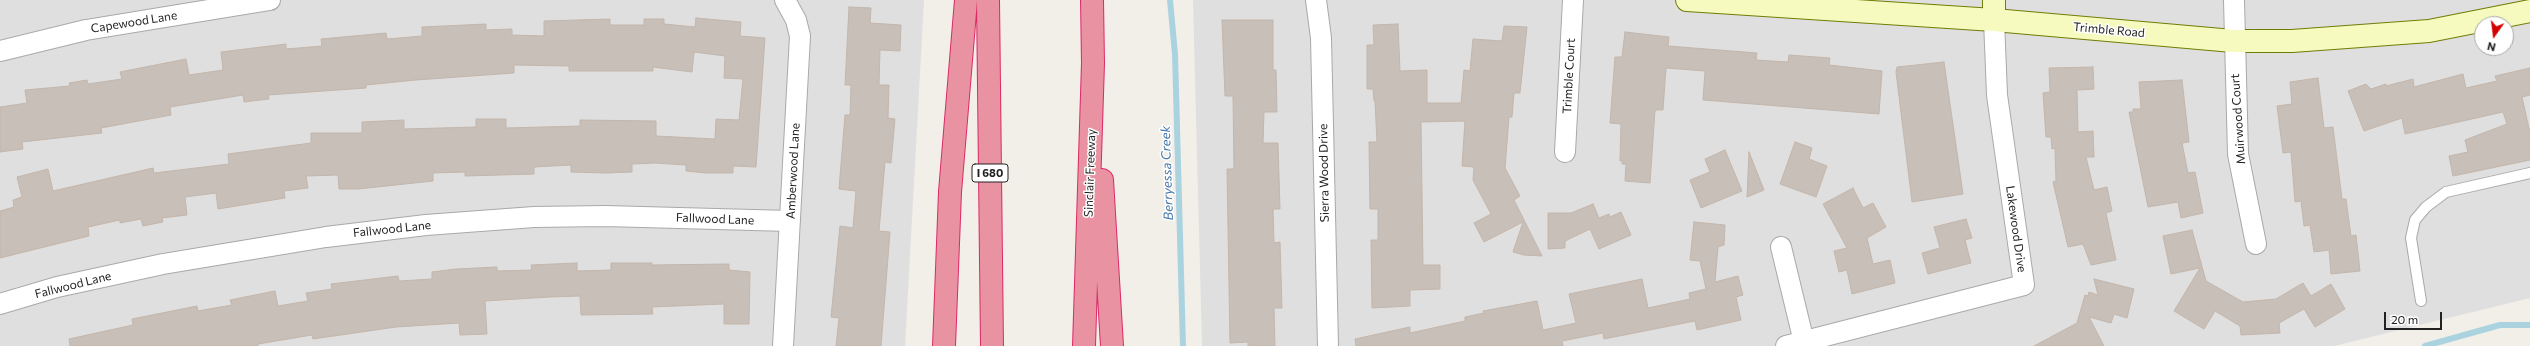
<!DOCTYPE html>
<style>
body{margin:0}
#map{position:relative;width:2530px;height:346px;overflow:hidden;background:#f2efe9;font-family:Commissioner,sans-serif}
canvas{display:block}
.north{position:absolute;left:2474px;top:16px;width:40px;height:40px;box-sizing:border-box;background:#fff;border:1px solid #a7a7a7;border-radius:50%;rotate:194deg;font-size:11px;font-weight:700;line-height:16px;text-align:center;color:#222}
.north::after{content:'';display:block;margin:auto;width:14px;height:18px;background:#d40000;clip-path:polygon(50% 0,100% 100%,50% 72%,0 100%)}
.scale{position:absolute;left:2384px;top:312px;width:58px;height:18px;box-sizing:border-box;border:2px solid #222;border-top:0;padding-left:5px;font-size:12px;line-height:14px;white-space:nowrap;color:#222;-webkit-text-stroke:3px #fff;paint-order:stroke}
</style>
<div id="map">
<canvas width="2530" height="346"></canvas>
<div class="north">N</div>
<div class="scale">20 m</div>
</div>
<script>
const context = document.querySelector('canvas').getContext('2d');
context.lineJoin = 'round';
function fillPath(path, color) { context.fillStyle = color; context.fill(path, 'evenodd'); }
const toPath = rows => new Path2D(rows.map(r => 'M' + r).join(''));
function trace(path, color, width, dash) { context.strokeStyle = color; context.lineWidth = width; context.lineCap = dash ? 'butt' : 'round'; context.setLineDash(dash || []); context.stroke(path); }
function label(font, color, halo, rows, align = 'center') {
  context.font = font + ' Commissioner,sans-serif'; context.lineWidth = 3; context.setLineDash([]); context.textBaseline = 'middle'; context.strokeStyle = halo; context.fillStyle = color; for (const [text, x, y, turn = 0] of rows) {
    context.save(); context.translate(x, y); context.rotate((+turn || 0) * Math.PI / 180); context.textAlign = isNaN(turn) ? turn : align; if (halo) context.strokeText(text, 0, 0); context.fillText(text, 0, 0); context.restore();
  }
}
fillPath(toPath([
 [0,0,924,0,905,346,0,346],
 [1193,0,2530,0,2530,298,2334,346,1202,346],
 [2482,24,2506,24,2506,48,2482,48]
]), '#e0dfdf');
trace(toPath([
 [1170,0,1175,54,1183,346],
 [2425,346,2500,325,2530,325]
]), '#aad3df', 6);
const building = toPath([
 [849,7,871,8,870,23,901,25,900,51,880,50,879,85,889,85,888,118,895,119,891,163,885,162,879,231,890,232,881,346,836,346,839,318,831,317,840,226,853,228,856,191,839,189,845,115,850,115,851,85,845,85,849,7],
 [696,18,741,22,740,36,765,38,756,167,733,166,733,173,706,173,686,171,686,165,655,163,632,164,632,172,606,173,571,172,571,165,534,167,534,174,465,176,465,172,433,173,433,181,358,189,339,189,338,175,306,176,308,188,284,191,285,198,218,209,216,193,185,197,187,215,162,218,163,222,143,226,141,219,120,223,120,220,88,227,89,236,0,258,0,211,14,207,13,200,22,197,17,177,48,169,53,191,153,168,154,173,229,164,228,154,311,143,311,133,362,133,362,122,404,120,404,129,476,127,476,119,506,119,506,128,580,126,580,120,656,121,656,136,715,139,716,119,739,120,743,79,724,78,725,56,694,52,692,72,653,67,653,71,569,71,569,66,514,65,514,73,416,80,366,85,366,88,268,95,269,99,244,102,243,95,170,107,171,115,101,128,102,133,22,142,23,149,0,152,0,107,27,103,25,90,70,86,69,83,87,80,88,84,122,79,120,72,186,59,189,75,223,70,221,52,286,44,286,49,322,46,321,39,386,33,387,39,422,36,422,27,486,24,486,30,512,29,512,35,544,36,544,21,610,19,610,25,644,25,644,19,664,19,664,24,695,27,696,18],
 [1222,20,1273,20,1273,70,1276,70,1277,112,1264,112,1263,143,1278,143,1280,209,1273,209,1274,243,1280,242,1282,308,1274,308,1275,346,1248,346,1248,342,1230,343,1227,169,1234,169,1233,96,1225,96,1222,20],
 [1398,24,1400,71,1427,70,1427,103,1461,103,1464,70,1470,71,1473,39,1502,41,1504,26,1527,27,1520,93,1514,93,1512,117,1509,117,1505,168,1520,196,1514,200,1542,256,1524,255,1513,252,1523,222,1484,242,1474,223,1491,214,1473,180,1474,167,1462,166,1465,121,1421,122,1423,265,1440,265,1440,289,1410,290,1410,306,1372,308,1371,240,1378,240,1378,209,1370,209,1369,142,1377,142,1375,101,1374,101,1373,89,1367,89,1367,45,1374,45,1373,25,1398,24],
 [1625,32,1669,37,1668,46,1757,53,1756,60,1788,62,1789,55,1830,58,1829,65,1882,71,1879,114,1703,100,1705,71,1666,68,1663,110,1655,110,1650,183,1625,181,1626,164,1622,164,1622,160,1620,161,1621,124,1610,123,1615,57,1622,57,1625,32],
 [1944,62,1963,194,1912,202,1896,72,1897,67,1944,62],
 [2093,67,2094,89,2077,90,2078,132,2093,131,2094,157,2086,157,2094,190,2107,187,2112,211,2106,213,2116,260,2091,265,2083,244,2068,247,2053,182,2056,181,2055,148,2052,149,2051,137,2046,137,2043,93,2050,92,2049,68,2093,67],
 [2530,68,2530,95,2522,97,2530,133,2530,160,2453,176,2449,156,2468,152,2465,140,2507,124,2503,112,2405,134,2402,118,2364,131,2348,91,2366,84,2371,89,2386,84,2386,86,2413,79,2414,87,2463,74,2466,88,2497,81,2495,76,2530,68],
 [2318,78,2324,128,2333,127,2342,199,2346,199,2351,236,2356,235,2360,271,2331,274,2329,250,2314,252,2310,225,2304,226,2301,201,2295,202,2291,152,2283,153,2277,106,2292,104,2290,82,2318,78],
 [2182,80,2189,142,2182,143,2188,173,2195,172,2203,213,2181,218,2178,202,2148,207,2129,112,2133,112,2133,109,2141,109,2139,82,2182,80],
 [1795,142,1812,148,1809,159,1827,166,1816,197,1780,184,1795,142],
 [1725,150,1742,191,1701,208,1690,180,1710,172,1705,159,1725,150],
 [1749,152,1764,190,1747,197,1749,152],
 [1853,188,1863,208,1873,203,1886,227,1867,238,1873,264,1890,260,1895,283,1852,294,1847,270,1839,272,1834,251,1847,248,1823,204,1853,188],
 [1593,204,1599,218,1609,214,1610,217,1621,212,1631,235,1599,249,1590,229,1565,241,1565,248,1548,249,1548,213,1571,213,1593,204],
 [1966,219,1972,238,1965,240,1971,263,1928,274,1922,253,1940,248,1934,227,1966,219],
 [1694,222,1725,225,1724,245,1718,247,1715,282,1738,276,1743,295,1736,297,1741,320,1697,330,1695,321,1604,339,1603,333,1562,341,1563,346,1356,346,1355,339,1410,327,1410,333,1465,321,1465,317,1484,313,1483,311,1537,301,1543,330,1576,323,1569,294,1642,279,1648,308,1690,299,1689,293,1706,289,1700,261,1690,260,1694,222],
 [2192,230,2206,281,2243,302,2276,299,2303,283,2311,296,2331,284,2345,309,2315,327,2304,309,2279,323,2280,333,2241,335,2240,326,2215,311,2204,329,2174,311,2200,268,2171,274,2163,236,2192,230],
 [577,263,577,271,611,270,611,263,652,263,652,265,729,264,729,270,750,272,749,324,724,324,724,304,652,307,653,314,581,315,580,296,549,297,485,301,487,334,460,335,459,323,396,327,313,339,312,335,258,344,258,346,70,346,69,339,133,325,132,319,197,306,198,311,232,305,230,300,275,291,278,306,308,301,306,293,332,289,331,284,398,276,399,281,432,279,432,272,456,269,497,267,497,271,532,270,531,265,577,263],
 [2094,279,2134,289,2127,318,2114,314,2111,323,2089,317,2104,346,2034,346,2077,323,2085,295,2088,296,2089,292,2098,295,2094,279]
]);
fillPath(building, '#c7bfb8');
trace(building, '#c4b6ab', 1);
const lane = toPath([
 [2421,301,2411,238,2415,220,2426,207,2446,192,2530,173]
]);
const street = toPath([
 [1316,0,1321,38,1328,346],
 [2234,0,2238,154,2256,244],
 [0,51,86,30,270,0],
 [1565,152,1573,0],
 [1781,247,1804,342],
 [0,304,57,287,163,264,326,237,426,225,534,217,605,216,790,221],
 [783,346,800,36,796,20,785,0],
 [1786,346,2024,285,1997,95,1994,20]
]);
const secondary = toPath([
 [1687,0,1994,20,2233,41,2292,41,2429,31,2530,11],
 [1994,20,1994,0]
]);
const highway = toPath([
 [988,0,992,346],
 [1102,180,1112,346],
 [944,346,950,192,966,0],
 [1084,346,1093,63,1092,0]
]);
trace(lane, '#a9a9a9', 12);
trace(street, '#a9a9a9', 22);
trace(secondary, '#707d05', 24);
trace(highway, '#dc2a67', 24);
trace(lane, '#fff', 10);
trace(street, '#fff', 20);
trace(secondary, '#f7fabf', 22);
trace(highway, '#e892a2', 22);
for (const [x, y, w] of [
 [990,173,36]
]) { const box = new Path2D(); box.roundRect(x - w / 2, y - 9, w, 18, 3); context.fillStyle = '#fff'; context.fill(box); trace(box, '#222', 1); }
label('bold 11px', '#222', null, [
 ["I 680",990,173]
]);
label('12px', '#222', '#fff', [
 ["Capewood Lane",134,22,-9],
 ["Trimble Road",2109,30,5],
 ["Trimble Court",1569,76,-87],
 ["Muirwood Court",2238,119,-94],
 ["Amberwood Lane",793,171,-87],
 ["Sinclair Freeway",1090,173,-88],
 ["Sierra Wood Drive",1324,173,-91],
 ["Fallwood Lane",715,219,2],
 ["Fallwood Lane",392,229,-6],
 ["Lakewood Drive",2016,229,82],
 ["Fallwood Lane",73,285,-14]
]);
label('italic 13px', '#4a7aab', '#fff', [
 ["Berryessa Creek",1167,173,-92]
]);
</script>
